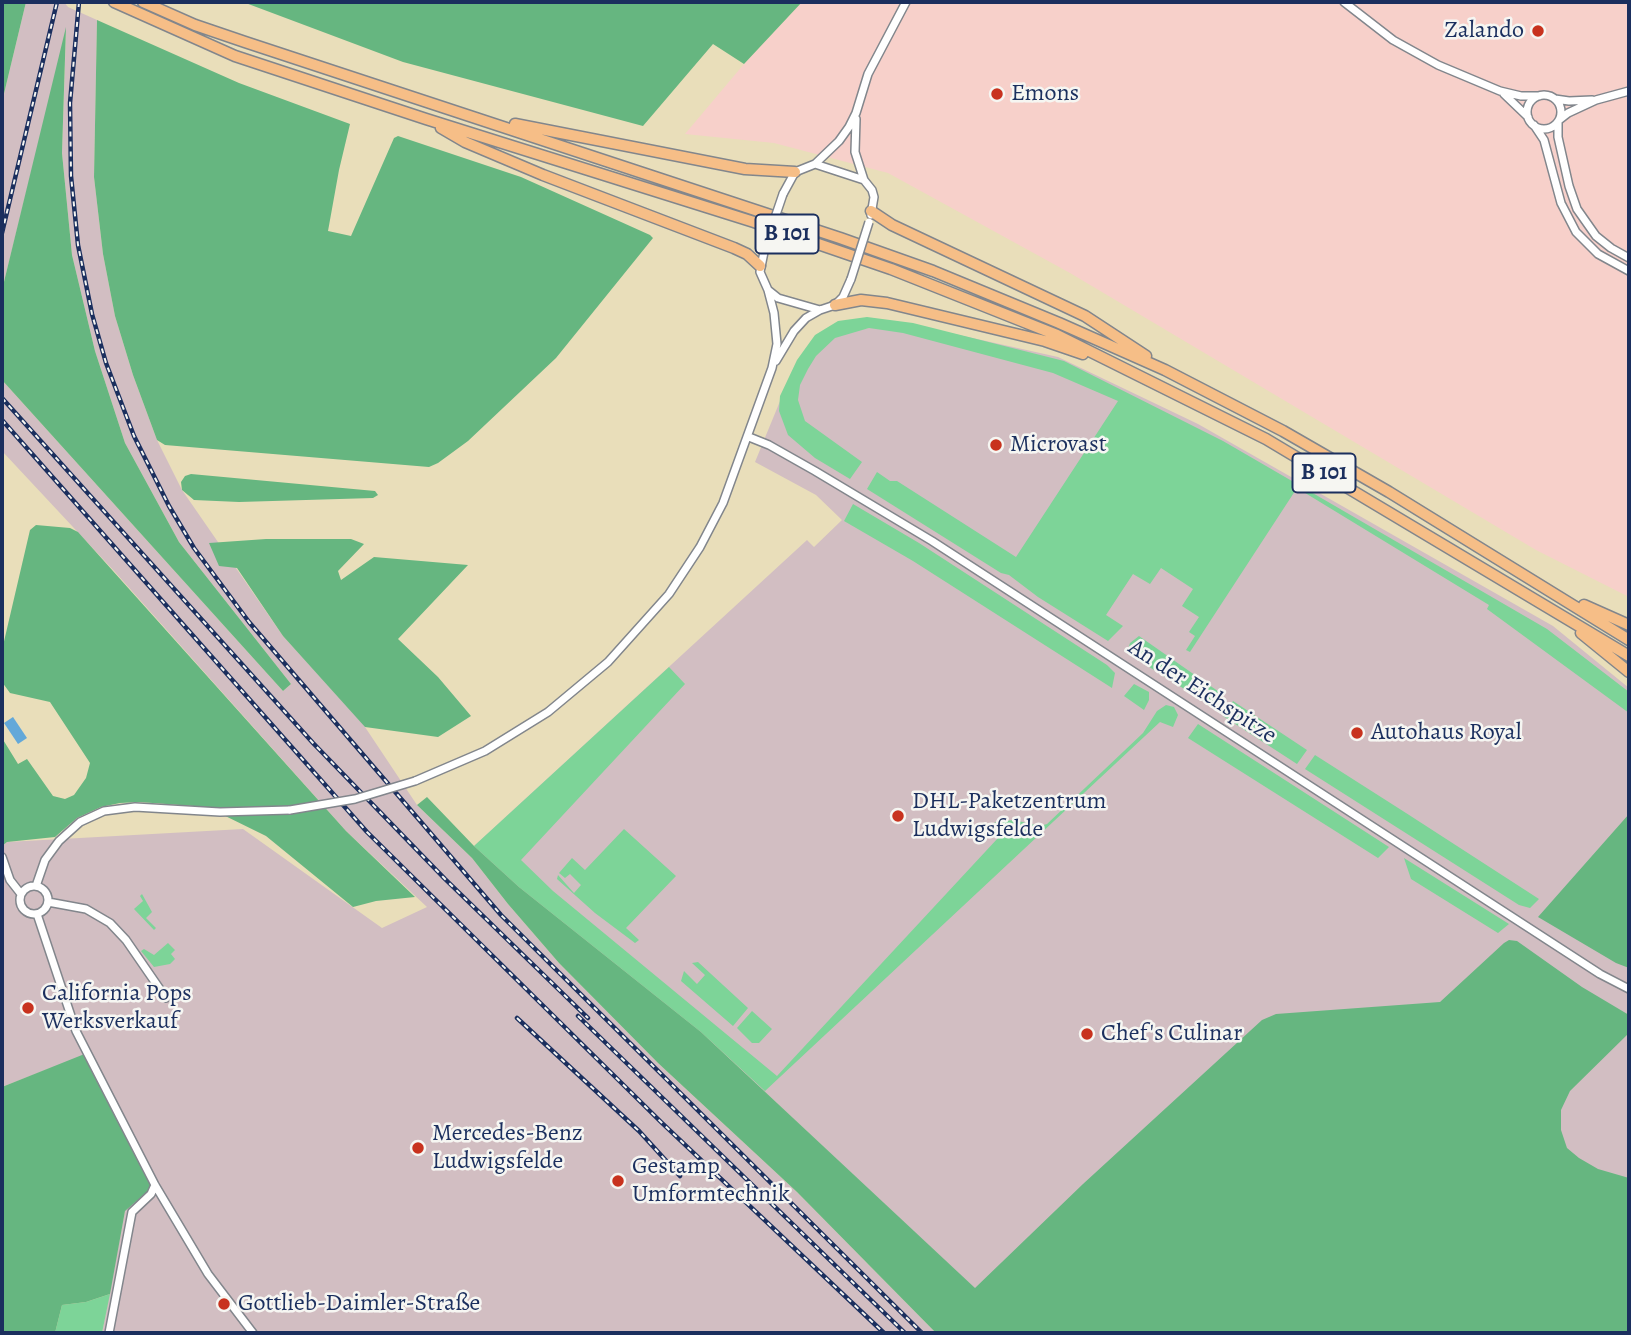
<!DOCTYPE html>
<meta charset="utf-8">
<style>
body{margin:0}
#map{position:relative;width:1631px;height:1335px;overflow:hidden;background:#e9deba;font-family:Alegreya,serif}
canvas{display:block}
.frame{position:absolute;inset:0;border:4px solid #1b2f5e;pointer-events:none}
</style>
<div id="map">
<canvas width="1631" height="1335"></canvas>
<div class="frame"></div>
</div>
<script>
const context = document.querySelector('canvas').getContext('2d');
context.lineJoin = 'round';
function fillPath(path, color) { context.fillStyle = color; context.fill(path, 'evenodd'); }
const toPath = rows => new Path2D(rows.map(r => 'M' + r).join(''));
function trace(path, color, width, dash) { context.strokeStyle = color; context.lineWidth = width; context.lineCap = dash ? 'butt' : 'round'; context.setLineDash(dash || []); context.stroke(path); }
function label(font, color, halo, rows, align = 'center') {
  context.font = font + ' Alegreya,serif'; context.lineWidth = 5; context.setLineDash([]); context.textBaseline = 'middle'; context.strokeStyle = halo; context.fillStyle = color; for (const [text, x, y, turn = 0] of rows) {
    context.save(); context.translate(x, y); context.rotate((+turn || 0) * Math.PI / 180); context.textAlign = isNaN(turn) ? turn : align; if (halo) context.strokeText(text, 0, 0); context.fillText(text, 0, 0); context.restore();
  }
}
fillPath(toPath([
 [802,2,1629,2,1629,597,1536,550,1070,273,888,173,774,143,685,134,744,64]
]), '#f7d0ca');
fillPath(toPath([
 [26,2,64,2,68,7,97,20,94,177,103,254,115,316,133,375,157,440,182,490,283,636,363,724,417,805,472,858,508,904,559,963,658,1063,797,1192,936,1333,102,1333,125,1210,87,1054,2,1087,2,846,7,842,243,829,382,928,427,907,346,831,115,572,2,451,2,380,283,691,291,684,179,542,125,443,95,351,72,255,62,153,66,32,2,290,2,102],
 [905,323,1058,357,1198,424,1553,626,1629,688,1629,1333,975,1289,701,1032,519,887,474,846,807,540,814,547,842,520,816,495,755,462,785,389,818,335]
]), '#d2bec2');
fillPath(toPath([
 [867,317,913,323,1064,361,1223,441,1547,629,1629,692,1629,713,1487,609,1489,605,1297,488,1190,652,1186,650,1195,636,1189,632,1199,617,1182,606,1193,589,1161,568,1150,584,1133,574,1106,615,1123,626,1108,641,1038,597,1009,575,1001,573,867,489,877,472,890,481,897,481,1016,557,1118,401,1053,373,903,333,869,328,835,338,816,356,808,369,800,385,798,400,805,421,862,462,850,479,815,458,788,435,779,411,780,396,797,360,815,335,838,321],
 [853,504,919,543,1107,665,1115,673,1112,688,913,561,844,521],
 [1139,636,1222,694,1213,707,1127,653,1130,643],
 [669,667,685,684,521,860,553,891,777,1076,998,838,986,827,996,822,1014,820,1040,826,1047,824,1143,733,1157,711,1166,705,1174,707,1178,715,1173,727,1160,722,765,1091,701,1032,519,887,474,846],
 [1134,684,1149,692,1149,700,1144,710,1124,696],
 [1233,701,1307,750,1297,764,1223,716],
 [1198,724,1389,847,1378,858,1188,738],
 [1315,755,1406,813,1539,899,1530,908,1519,905,1305,769],
 [624,829,676,876,626,928,639,940,635,943,595,913,557,879,558,875,574,893,581,885,570,874,565,878,559,873,572,858,585,870],
 [1404,858,1509,924,1498,933,1411,879],
 [142,894,152,912,146,918,156,928,154,930,134,909,143,901,140,896],
 [168,943,175,950,171,954,175,959,170,964,154,967,141,951,144,949,154,955],
 [698,962,748,1008,733,1026,681,981,684,971,697,984,705,975,692,963],
 [752,1011,772,1029,759,1043,752,1043,737,1028],
 [110,1294,102,1333,55,1333,62,1305,86,1302]
]), '#7dd498');
fillPath(toPath([
 [2,2,26,2,2,102],
 [243,2,802,2,744,64,713,44,643,126,403,62],
 [97,20,239,83,350,124,339,170,328,231,351,236,394,138,398,136,521,177,650,235,653,238,556,358,468,441,438,463,429,467,165,445,157,440,133,375,115,316,103,254,94,177],
 [66,27,62,153,72,255,95,351,125,443,179,542,291,684,283,691,2,380,2,290],
 [191,474,375,491,378,495,373,498,239,502,194,500,182,490,181,482,185,476],
 [36,525,70,528,78,532,346,831,415,897,376,901,353,907,266,836,207,807,139,802,120,803,101,807,77,818,55,837,7,842,2,846,2,738,18,764,27,759,53,796,65,799,74,795,86,778,90,763,50,702,10,693,2,682,2,650,30,530],
 [266,539,351,539,364,544,338,571,341,580,374,557,468,565,398,639,438,677,471,716,438,737,365,727,283,636,237,568,219,566,209,543],
 [427,797,474,846,519,887,701,1032,975,1288,1083,1184,1262,1020,1276,1014,1440,1002,1504,943,1509,940,1517,941,1582,987,1629,1015,1629,1033,1570,1091,1561,1110,1561,1130,1567,1148,1579,1158,1598,1169,1629,1178,1629,1333,936,1333,797,1192,658,1063,559,963,508,904,472,858,417,805],
 [1629,814,1629,968,1616,963,1538,917],
 [87,1053,155,1185,125,1211,110,1294,86,1302,62,1305,55,1333,2,1333,2,1087]
]), '#66b680');
fillPath(toPath([
 [13,717,27,738,18,744,4,723]
]), '#63a8d9');
const minor = toPath([
 [1344,2,1393,40,1438,65,1500,91,1521,96,1539,96],
 [1504,94,1528,117],
 '1527 112a17 17 0 1 1 34 0a17 17 0 1 1-34 0Z',
 [1555,99,1569,101,1592,100],
 [856,119,855,152,864,180],
 [1559,120,1568,113,1596,100,1629,91],
 [1558,122,1558,137,1569,186,1577,209,1596,236,1611,248,1629,258],
 [1534,125,1544,140,1561,203,1576,232,1598,254,1629,271],
 [815,164,839,141,849,127,856,113,868,74,906,2],
 [783,194,795,172,815,164,864,180,872,190,874,197,871,215],
 [765,247,760,272,768,290,778,298,820,310,835,305,843,297,851,279],
 [776,361,794,331,806,318,820,310],
 [749,437,769,445,815,471,932,541,1600,974,1629,989],
 [415,781,485,751,548,712,608,662,669,594,700,547,723,503,772,368,777,344,774,313,768,290],
 [2,857,10,880,21,894],
 '20 900a14 14 0 1 1 28 0a14 14 0 1 1-28 0Z',
 [36,886,45,860,59,841,80,822,104,811,135,807,220,812,290,810],
 [48,902,86,909,110,923,126,940,166,998],
 [37,914,76,1031,155,1185,208,1274,253,1333],
 [109,1333,132,1212,151,1194,155,1185]
]);
const trunk = toPath([
 [114,2,235,56,426,119,754,222,891,269,1057,335,1266,439,1629,656],
 [143,2,195,25,245,42,840,238,933,271,1059,323,1165,370,1283,431,1389,492,1629,640],
 [515,124,745,169,795,172],
 [441,128,465,142,543,175,734,248,747,254,760,266],
 [871,211,892,225,1085,316,1146,356],
 [835,305,861,300,887,303,1045,341,1083,354],
 [1584,605,1629,625],
 [1581,633,1629,672]
]);
trace(minor, '#82868c', 10);
trace(trunk, '#82868c', 13);
trace(minor, '#fff', 7);
trace(trunk, '#f6be87', 10);
const rail = toPath([
 [79,2,70,103,71,176,78,245,92,314,106,363,134,436,169,506,194,548,249,622,501,915,922,1333],
 [2,233,57,2],
 [2,398,313,743,445,879,588,1018],
 [2,420,367,832,662,1123,884,1333],
 [578,1016,905,1333],
 [517,1018,639,1131,680,1176]
]);
trace(rail, '#1b2f5e', 4.5);
trace(rail, '#f6f6f2', 2, [5]);
const minorBridge = toPath([
 [765,247,783,194],
 [851,279,869,222],
 [290,810,355,799,415,781]
]);
trace(minorBridge, '#82868c', 10, []);
trace(minorBridge, '#fff', 7);
for (const [x, y, r, color] of [
 [1538,31,7,"#c8321e"],
 [997,94,7,"#c8321e"],
 [996,445,7,"#c8321e"],
 [1357,733,7,"#c8321e"],
 [898,816,7,"#c8321e"],
 [28,1008,7,"#c8321e"],
 [1087,1034,7,"#c8321e"],
 [418,1148,7,"#c8321e"],
 [618,1181,7,"#c8321e"],
 [224,1304,7,"#c8321e"]
]) { const dot = new Path2D(); dot.arc(x, y, r, 0, 2 * Math.PI); context.fillStyle = color; context.fill(dot); trace(dot, '#f6f6f2', 2.5); }
for (const [x, y, w] of [
 [787,234,63],
 [1324,473,63]
]) { const box = new Path2D(); box.roundRect(x - w / 2, y - 19.5, w, 39, 5); context.fillStyle = '#f6f6f2'; context.fill(box); trace(box, '#1b2f5e', 2); }
label('bold 23px', '#1b2f5e', null, [
 ["B 101",787,234],
 ["B 101",1324,473]
]);
label('24px', '#1b2f5e', '#f6f6f2', [
 ["Zalando",1524,31,"right"],
 ["Emons",1011,94],
 ["Microvast",1010,445],
 ["Autohaus Royal",1371,733],
 ["DHL-Paketzentrum",912,802],
 ["Ludwigsfelde",912,830],
 ["California Pops",42,994],
 ["Werksverkauf",42,1022],
 ["Chef's Culinar",1101,1034],
 ["Mercedes-Benz",432,1134],
 ["Ludwigsfelde",432,1162],
 ["Gestamp",632,1167],
 ["Umformtechnik",632,1195],
 ["Gottlieb-Daimler-Straße",238,1304]
], 'left');
label('24px', '#1b2f5e', '#f6f6f2', [
 ["An der Eichspitze",1202,692,33]
]);
</script>
